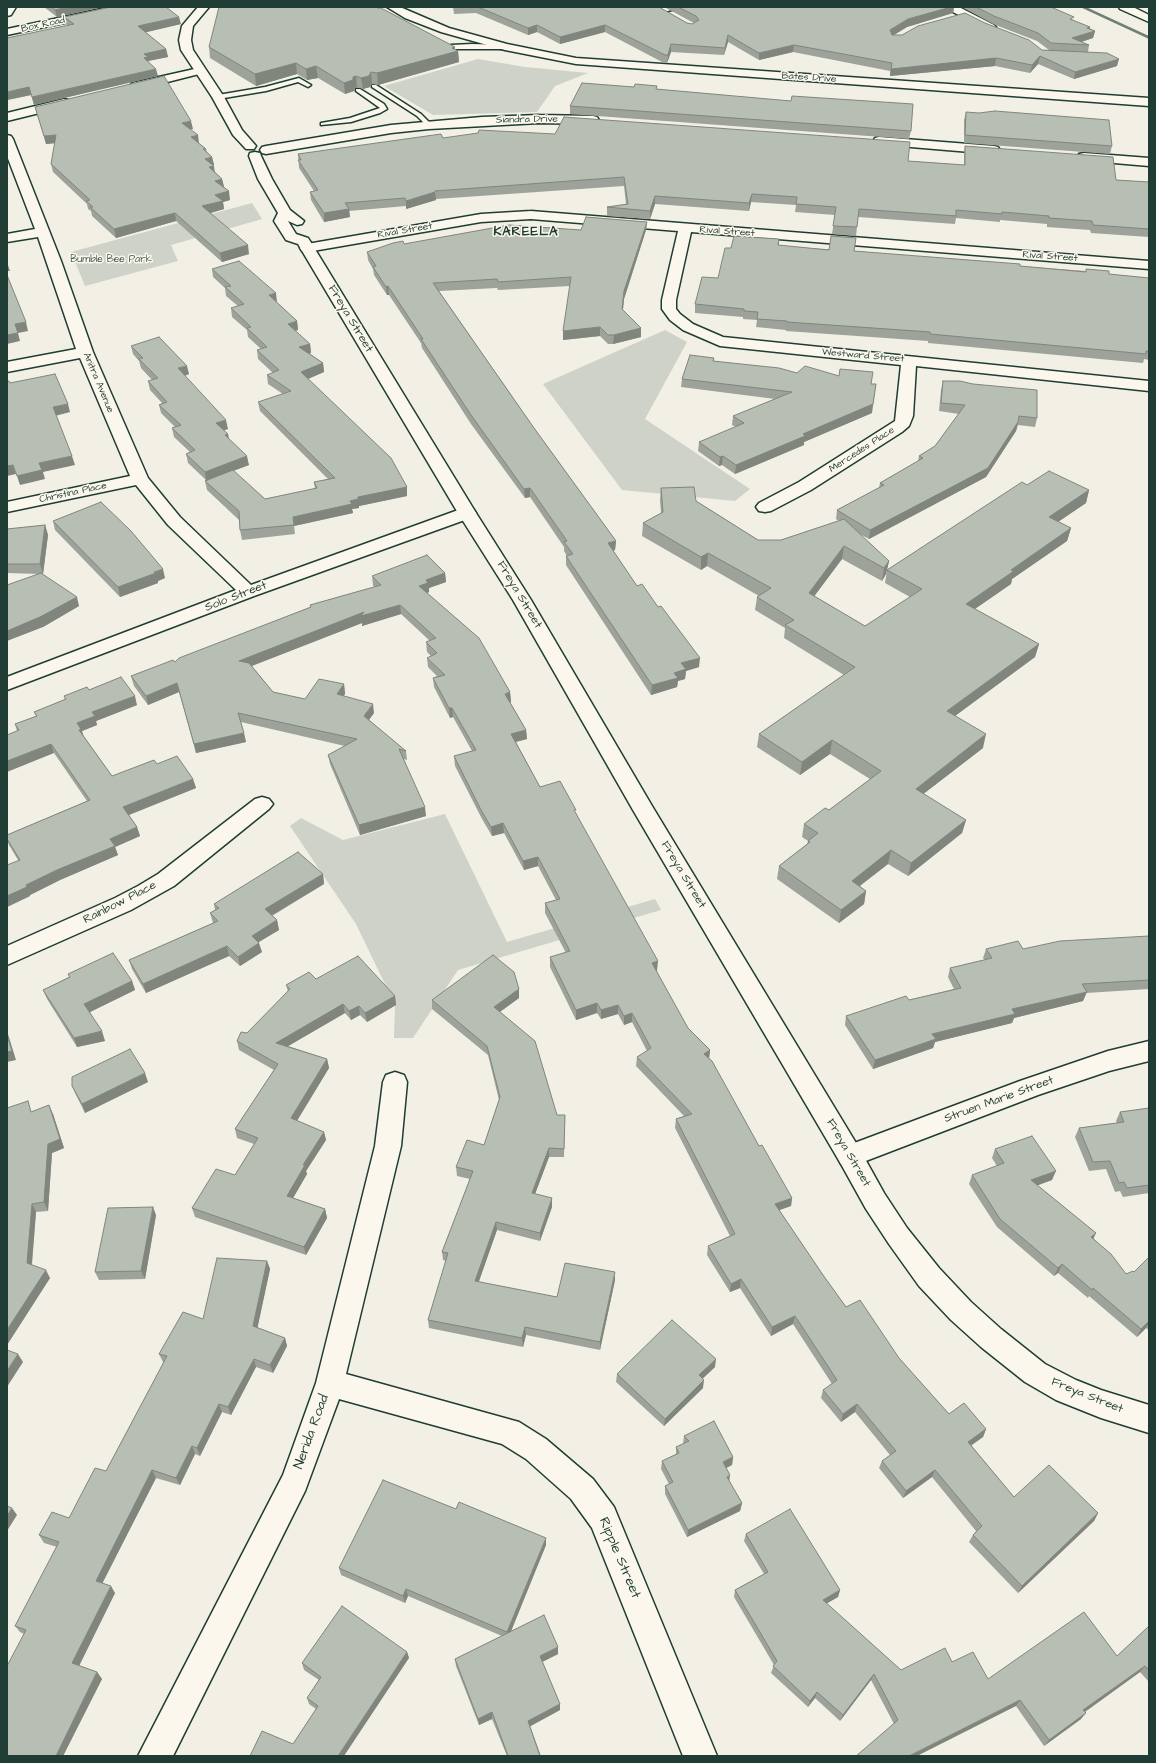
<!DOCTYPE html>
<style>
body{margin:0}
#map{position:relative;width:1156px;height:1763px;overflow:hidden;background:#f2f0e5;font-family:"Architects Daughter",sans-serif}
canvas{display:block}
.frame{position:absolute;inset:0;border:8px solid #1f3d34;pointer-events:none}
</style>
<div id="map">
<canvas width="1156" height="1763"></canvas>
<div class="frame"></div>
</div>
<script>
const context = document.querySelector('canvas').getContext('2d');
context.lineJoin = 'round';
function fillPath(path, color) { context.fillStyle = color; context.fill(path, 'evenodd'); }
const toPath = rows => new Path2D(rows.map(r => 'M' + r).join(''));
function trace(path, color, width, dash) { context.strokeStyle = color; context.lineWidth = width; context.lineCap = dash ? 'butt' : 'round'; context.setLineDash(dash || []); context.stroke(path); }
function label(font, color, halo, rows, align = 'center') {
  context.font = font + ' "Architects Daughter",sans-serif'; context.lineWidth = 3; context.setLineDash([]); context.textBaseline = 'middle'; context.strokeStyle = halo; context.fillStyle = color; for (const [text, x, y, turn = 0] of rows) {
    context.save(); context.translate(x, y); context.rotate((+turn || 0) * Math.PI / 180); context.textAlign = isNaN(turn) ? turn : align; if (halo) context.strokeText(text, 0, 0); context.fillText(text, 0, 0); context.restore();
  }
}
fillPath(toPath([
 [478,59,525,67,588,73,555,86,537,112,433,115,384,86],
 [252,203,262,219,171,245,178,261,85,286,71,252],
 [665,330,687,342,645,419,750,489,735,501,622,490,543,384],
 [445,814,507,942,655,899,661,910,458,970,413,1038,394,1038,395,1005,356,924,290,826,301,818,343,840]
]), '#cfd2c8');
fillPath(toPath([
 [1080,7,1086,7,1149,36,1149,39,1080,7]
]), '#6e7f75');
const lane = toPath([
 [472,44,505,45,508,47,505,49,451,49,448,47,451,45,472,44],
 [299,78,311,85,308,87,298,82,266,91,218,99,215,97,218,95,265,87,299,78],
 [372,85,376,85,421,114,432,125,427,126,417,116,372,87,372,85],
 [356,89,360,89,384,104,387,109,380,113,351,122,321,125,321,123,350,118,380,108,356,91,356,89]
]);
const street = toPath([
 [7,7,16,7,11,15,7,16,7,7],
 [110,7,131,7,126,10,7,35,7,29,110,7],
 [677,7,676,9,659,13,654,10,658,7,677,7],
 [946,7,959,7,994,25,996,27,990,30,986,29,947,9,946,7],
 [1119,7,1133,7,1149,15,1149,22,1120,9,1119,7],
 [199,68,203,69,205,71,203,73,136,90,132,89,130,86,132,83,199,68],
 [64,99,68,100,70,103,68,106,7,121,7,113,64,99],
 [539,115,593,116,597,117,599,120,597,123,593,124,539,123,429,129,391,133,266,154,262,153,260,150,262,147,266,146,391,125,482,117,539,115],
 [7,135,11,136,13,139,61,261,93,352,148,478,180,517,251,585,461,509,467,508,473,509,476,513,473,517,254,596,7,690,7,677,236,590,168,525,136,485,7,512,7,502,130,476,80,358,7,372,7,362,76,349,38,237,7,242,7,234,35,229,7,156,7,135],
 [879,137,994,146,998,147,1000,150,998,153,994,154,875,144,873,141,875,138,879,137],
 [1084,153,1149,158,1149,166,1079,160,1078,157,1079,154,1084,153],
 [531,211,1149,261,1149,269,691,232,676,300,676,309,680,314,693,324,723,337,1149,381,1149,391,916,366,913,416,909,426,902,432,811,490,771,511,765,512,759,511,756,507,759,503,799,482,895,421,901,365,720,346,683,330,670,320,662,309,662,300,678,231,531,219,481,222,307,252,302,251,300,248,302,245,307,244,481,214,531,211],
 [262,797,269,799,273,804,269,809,174,886,131,910,7,965,7,946,115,898,138,886,158,874,255,799,262,797],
 [1149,1041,1149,1061,1109,1071,1038,1095,850,1167,841,1164,837,1156,841,1148,1020,1081,1108,1051,1149,1041],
 [395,1072,404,1075,407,1082,401,1146,346,1374,519,1422,546,1439,593,1479,614,1507,717,1756,683,1756,592,1528,571,1499,526,1459,502,1444,339,1399,305,1491,173,1756,138,1756,283,1475,316,1383,375,1146,383,1082,386,1075,395,1072]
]);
const secondary = toPath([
 [198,7,209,7,193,26,191,40,193,50,224,97,242,130,256,146,254,149,246,149,233,135,212,97,181,50,179,40,182,26,198,7],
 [387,7,400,7,449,28,507,44,576,58,1149,98,1149,106,576,64,505,50,441,32,405,18,387,7],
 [255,152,260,153,261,156,272,179,290,210,304,221,302,224,297,225,288,221,296,234,308,238,310,241,476,513,531,600,652,806,859,1148,884,1193,907,1228,939,1268,971,1302,1001,1329,1045,1364,1076,1380,1101,1390,1149,1405,1149,1433,1101,1418,1056,1400,1025,1382,981,1347,951,1320,919,1286,889,1244,866,1209,841,1164,633,810,513,600,458,513,298,244,286,240,274,221,278,213,258,179,249,156,250,153,255,152]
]);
trace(lane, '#1f3d34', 3);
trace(street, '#1f3d34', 3);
trace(secondary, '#1f3d34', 3);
fillPath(lane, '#fbf7ec');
fillPath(street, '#fbf7ec');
fillPath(secondary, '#fbf7ec');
fillPath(toPath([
 [44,7,103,7,57,17],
 [453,7,659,7,687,23,692,24,694,23,664,7,954,7,953,13,907,27,894,35,902,35,985,23,1042,50,1049,50,1037,41,993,24,962,7,1051,7,1073,20,1095,31,1093,38,1081,42,1089,45,1088,52,1117,66,1074,79,1038,64,1030,73,995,66,890,76,890,71,793,52,759,60,728,42,724,55,671,52,667,63,664,63,605,32,560,44,537,32,528,35,476,13,454,14],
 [64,17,181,24,145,32,166,49,168,57,148,61,158,76,34,105,31,95,7,100,68,26,66,24],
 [209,47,455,47,455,49,458,51,459,62,378,85,372,84,370,87,363,89,357,87,354,89,354,91,345,94,318,78,307,80,297,74,256,86,210,58],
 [657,89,911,131,909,139,570,114,570,106],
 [35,107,193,129,190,129,199,143,206,149,207,152,212,157,214,165,212,165,215,172,222,179,224,187,223,187,230,200,223,202,224,209,210,213,249,254,222,262,176,221,116,238,92,216,91,211,88,209,87,204,53,172,51,164,55,143,46,144],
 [966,112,1112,146,1110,154,964,143,964,120],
 [443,138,908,161,964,165,964,154,965,146,1116,180,1149,182,1149,237,1091,233,1090,230,1047,227,1047,224,1000,220,1000,222,956,218,955,224,858,217,856,236,832,234,835,215,795,212,796,205,751,202,749,211,655,204,650,219,607,216,607,207,626,204,624,186,436,199,436,200,406,209,406,206,349,211,350,217,324,222,311,200,310,192,314,191,299,168,298,154],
 [647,222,646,230,624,299,623,310,641,328,641,337,613,344,608,344,600,336,563,340,563,331,570,286,498,290,497,288,439,291,534,428,616,541,615,550,613,551,637,586,699,667,686,671,685,679,678,681,677,687,651,695,566,565,566,556,567,556,564,551,564,547,530,497,525,498,471,424,422,348,421,343,389,295,387,295,374,275,373,269,368,260,367,252,404,244,581,230],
 [779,239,779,246,854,251,1020,266,1086,271,1086,269,1109,274,1149,278,1149,360,1144,359,1143,363,928,343,928,341,786,331,786,330,756,327,757,320,743,319,743,317,695,313,695,304,718,278,731,248],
 [212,269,277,302,276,302,297,321,298,330,295,331,310,344,311,353,309,353,323,363,324,372,308,379,407,496,359,506,359,508,352,509,353,513,294,526,295,534,242,540,240,530,239,520,207,490,205,481,206,480,188,463,186,454,190,452,174,437,172,428,175,427,161,413,159,405,162,403,150,390,148,381,152,380,141,368,139,361,133,354,131,346,189,374,185,376,228,429,224,430,229,439,249,465,233,471,265,499,315,489,314,482,328,479,260,411,258,402,283,394,268,384,267,375,273,373,258,359,257,350,261,349,248,337,247,330,232,317,231,308,238,306,226,296,225,288,213,277],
 [714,358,714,361,797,373,839,376,871,384,872,413,804,442,804,445,735,474,722,465,719,466,698,451,699,442,736,427,732,425,733,416,775,399,681,387,682,379],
 [943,381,1037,418,1035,427,1018,425,1016,431,986,477,869,539,858,533,889,561,886,574,882,581,842,559,814,596,865,626,910,597,885,583,887,570,1027,485,1089,490,1086,503,1058,522,1071,528,1067,541,1012,579,1011,584,975,609,1039,644,1035,657,955,716,983,748,923,794,966,820,962,833,908,876,888,864,860,886,866,891,864,904,839,923,777,879,779,866,807,844,808,841,802,837,804,824,829,810,870,779,830,754,800,775,757,747,759,734,844,675,784,638,785,628,755,610,757,597,759,596,707,566,701,570,642,536,643,523,661,513,660,500,661,488,696,501,758,540,781,540,839,521,836,519,837,510,879,488,880,483,918,461,919,456,935,446,959,414,939,411,941,390],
 [53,521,165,578,158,581,158,583,120,597,55,530],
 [45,525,48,535,43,574,42,574,79,606,43,627,40,574,7,573,7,529],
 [445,573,446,582,429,588,429,592,427,593,510,692,511,702,510,702,526,730,527,739,516,742,540,787,576,814,657,971,656,971,688,1028,710,1050,709,1058,759,1146,792,1198,791,1206,779,1210,823,1275,846,1307,899,1358,949,1414,986,1429,983,1437,971,1445,1014,1497,1098,1513,1094,1521,1018,1593,969,1542,973,1535,976,1531,932,1477,903,1498,879,1468,882,1461,890,1455,855,1412,841,1422,821,1398,823,1390,832,1384,793,1324,771,1336,740,1288,730,1292,707,1255,708,1246,730,1236,675,1128,676,1119,684,1116,636,1066,637,1057,647,1051,632,1022,624,1025,618,1014,601,1019,597,1013,576,1020,550,967,550,957,566,953,545,913,545,903,556,900,538,866,524,870,504,833,492,836,482,819,455,766,454,756,472,751,453,717,450,718,434,687,433,678,437,676,428,667,427,658,431,656,427,652,426,642,430,641,401,614,362,626,362,623,252,666,273,692,305,699,344,684,345,694,343,696,374,713,369,720,406,751,407,760,404,759,426,816,360,835,330,764,328,755,345,746,241,722,246,742,196,753,179,692,148,705,134,686,131,676,175,662,311,607,310,605,374,587,373,585,372,576],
 [89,690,137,705,96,721,97,725,82,731,83,735,112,776,157,764,193,779,196,788,129,815,137,827,140,836,115,847,118,855,60,880,30,895,30,896,7,907,18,860,9,845,7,840,7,835,87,801,54,753,17,731,15,724,36,716,34,712,65,700,64,696],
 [323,874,324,884,272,916,277,920,279,930,258,942,262,952,240,966,229,956,146,993,132,969,129,960,213,923,210,913,215,910,214,904],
 [1149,936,1149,989,1086,993,1083,1001,1014,1018,1012,1023,935,1042,933,1048,873,1069,845,1025,846,1016,909,1000,954,989,948,977,950,968,985,960,983,958,986,949,1023,949],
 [68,974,132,981,135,990,90,1012,105,1041,77,1047,47,999,43,990,69,977],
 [316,979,395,996,396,1005,367,1022,360,1015,351,1020,345,1013,288,1046,327,1059,329,1068,297,1121,324,1132,326,1140,306,1171,307,1174,293,1198,325,1209,327,1218,306,1255,195,1217,192,1208,235,1175,254,1144,237,1138,235,1129,274,1070,239,1050,237,1041,247,1033,288,992,286,985],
 [519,989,519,998,500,1012,557,1115,565,1115,564,1157,549,1157,535,1194,552,1207,540,1241,497,1230,478,1282,557,1297,615,1280,600,1350,526,1335,523,1347,429,1328,428,1320,446,1261,443,1260,442,1252,470,1179,457,1176,456,1167,484,1145,499,1100,488,1055,432,1009,432,1000],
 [148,1082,85,1113,76,1095,72,1086],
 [1149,1108,1149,1193,1123,1197,1120,1191,1115,1192,1106,1169,1089,1171,1075,1137,1079,1128,1117,1123,1116,1121,1120,1112],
 [32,1111,53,1114,64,1148,52,1153,48,1211,36,1212,32,1265,50,1278,7,1345],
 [995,1149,1052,1180,1037,1185,1094,1239,1126,1274,1134,1272,1149,1257,1149,1330,1146,1328,1137,1337,1089,1296,1088,1298,1058,1273,1054,1276,997,1227,969,1184,972,1175,997,1166,992,1158],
 [156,1215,145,1279,99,1280,95,1272],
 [267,1261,270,1269,257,1328,285,1338,287,1346,273,1373,256,1367,231,1415,222,1412,200,1456,195,1454,180,1485,156,1478,102,1583,115,1593,79,1666,97,1672,102,1679,63,1756,7,1756,24,1634,20,1632,15,1626,57,1547,44,1543,39,1535,69,1518,106,1471,164,1362,163,1362,159,1354,203,1319],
 [715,1367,702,1379,703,1388,664,1426,616,1382,617,1374],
 [684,1436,733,1457,732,1465,726,1468,729,1481,742,1503,740,1511,687,1537,665,1494,665,1486,669,1484,661,1469,662,1461,676,1454,676,1447,683,1444],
 [746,1534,840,1590,838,1597,826,1604,901,1670,952,1662,988,1679,1117,1656,1149,1626,1149,1682,1140,1672,1085,1712,1081,1719,1044,1746,1016,1706,894,1724,871,1680,840,1721,815,1698,808,1707,771,1673,774,1665,734,1597,735,1590,764,1574,744,1541],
 [546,1545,510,1632,558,1654,542,1662,560,1704,560,1710,530,1726,541,1756,507,1756,492,1719,479,1725,456,1666,455,1659,502,1636,408,1596,405,1603,341,1575,339,1568],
 [407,1652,409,1658,293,1744,316,1709,309,1704,307,1698,319,1680,304,1670,302,1663]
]), '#9da39a');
fillPath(toPath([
 [67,7,103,7,57,17,55,10],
 [951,7,954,7,953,13,907,27,889,38,890,30,908,19],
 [179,17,181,24,139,34,138,26],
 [537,25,537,32,528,35,528,28],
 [605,25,605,32,560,44,560,37],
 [1090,27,1089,33,1095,31,1093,38,1072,45,1072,38,1087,28],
 [728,35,728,42,724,55,725,48],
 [671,44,671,52,667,63,668,55],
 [794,45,793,52,759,60,759,53],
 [455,47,455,51,458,51,459,62,378,85,377,73],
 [166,49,168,57,148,61,149,65,146,66,144,54],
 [1040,56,1038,64,1030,73,1032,65],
 [996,58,995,66,890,76,891,69],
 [1119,59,1117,66,1074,79,1075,72],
 [296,63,297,74,256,86,255,74],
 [316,66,318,78,307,80,306,69],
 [156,69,158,76,34,105,32,97],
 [371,72,372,84,370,87,363,89,361,78],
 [356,76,357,87,354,89,354,91,345,94,344,83],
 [29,87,31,95,7,100,7,92],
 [191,121,193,129,184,131,182,123],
 [56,135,58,143,46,144,44,136],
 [198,135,199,143,191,137],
 [212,157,214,165,206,167,205,159],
 [214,166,215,174,209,167],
 [222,179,224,187,216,189,215,181],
 [229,191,230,200,223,202,224,209,204,215,202,206,215,195],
 [435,192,436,200,406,209,406,201],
 [752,194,751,202,749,211,749,203],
 [655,196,655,204,650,219,650,211],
 [349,209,350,217,324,222,324,213],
 [175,213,176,221,116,238,114,229],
 [647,222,646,230,624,299,622,318,622,309,624,291],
 [248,245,249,254,222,262,220,253],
 [7,262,10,271,7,271],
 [388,286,389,295,387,295,386,287],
 [276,293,277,302,270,304,269,295],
 [297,321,298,330,289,332,288,324],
 [26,322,28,331,18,333,20,341,7,344,7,335,15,324],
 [600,327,600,336,563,340,563,331],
 [641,328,641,337,613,344,614,335],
 [310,344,311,353,301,356,299,347],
 [323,363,324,372,303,381,301,372],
 [187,366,189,374,180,377,178,368],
 [876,384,872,413,804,442,804,445,735,474,736,465,803,434],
 [68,404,70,412,55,416,53,407],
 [226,420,228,429,218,432,216,423],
 [1018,422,1016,431,986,477,869,539,870,530],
 [228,434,230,443,225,435],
 [72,456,75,465,43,472,45,479,20,485,17,476,39,463],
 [247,456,249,465,206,481,205,472],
 [723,456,722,465,719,466,720,457],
 [13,465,16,474,7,476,7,466],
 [407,487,407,496,359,506,359,508,352,509,353,513,294,526,295,534,293,517,350,501,358,497],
 [530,488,530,497,525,498,524,489],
 [1089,490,1086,503,1046,530,1049,517],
 [45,525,48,535,43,574,40,564],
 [1071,528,1067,541,1012,579,1011,584,963,617,966,604,1011,570],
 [616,541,615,550,607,552,608,543],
 [844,546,842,559,807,606,809,593],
 [708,553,707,566,701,570,701,557],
 [889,561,886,574,882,581,884,568],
 [163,569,165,578,158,581,158,583,120,597,118,587],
 [445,573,446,582,429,588,429,592,420,596,419,586,426,580],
 [77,597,79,606,43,627,7,641,7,631],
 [400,605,401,614,362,626,362,623,241,670,239,661,364,612],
 [1039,644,1035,657,944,724,947,711],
 [700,658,699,667,686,671,685,679,678,681,677,687,651,695,652,685,674,673,681,663],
 [177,683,179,692,148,705,146,696],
 [344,684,345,694,338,704,337,694],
 [510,692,511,702,506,703,505,694],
 [135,696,137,705,96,721,97,725,82,731,84,738,82,739,77,723,92,712],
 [373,704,374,713,365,725,364,716],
 [449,708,452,708,453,717,450,718],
 [526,730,527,739,511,743,511,734],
 [244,733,246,742,196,753,194,744],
 [986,734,983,748,913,802,916,789],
 [832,740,830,754,800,775,802,762],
 [51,744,54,753,7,772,7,761],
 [193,779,196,788,126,816,123,807],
 [425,807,426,816,360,835,359,825],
 [966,820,962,833,908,876,911,863],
 [503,823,504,833,492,836,491,827],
 [137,827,140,836,115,847,118,855,60,880,30,895,30,896,7,907,7,896,110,839],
 [891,850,888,864,849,894,852,881],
 [538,857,538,866,524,870,523,861],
 [323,874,324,884,267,918,265,909],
 [866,891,864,904,839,923,841,910],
 [277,920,279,930,254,945,252,936],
 [259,943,262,952,240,966,238,957],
 [227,946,229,956,146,993,143,984],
 [658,961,657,971,651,972,652,963],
 [132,981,135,990,88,1013,84,1004],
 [519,989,519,998,494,1016,494,1007],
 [1087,992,1083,1001,1014,1018,1012,1023,935,1042,933,1048,873,1069,875,1060,932,1034,1012,1009],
 [395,996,396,1005,367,1022,365,1013],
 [597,1003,597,1013,576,1020,576,1010],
 [343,1004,345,1013,278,1052,276,1043],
 [618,1005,618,1014,601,1019,601,1010],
 [359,1006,360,1015,351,1020,349,1011],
 [632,1013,632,1022,624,1025,624,1016],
 [7,1031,16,1060,7,1062],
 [102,1031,105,1041,77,1047,74,1038],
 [710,1050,709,1059,704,1054],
 [327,1059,329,1068,293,1127,291,1118],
 [145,1073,148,1082,85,1113,82,1104],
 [49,1105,53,1114,64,1148,52,1153,48,1211,44,1202],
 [324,1132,326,1140,306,1171,307,1174,289,1205,287,1196,303,1165],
 [549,1148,549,1157,532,1202,532,1193],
 [1056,1171,1052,1180,1028,1189,1031,1180],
 [552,1198,552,1207,540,1241,540,1233],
 [792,1198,791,1206,774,1212,775,1204],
 [32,1204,36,1212,31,1272,27,1263],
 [153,1207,156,1215,145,1279,141,1271],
 [325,1209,327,1218,306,1255,304,1247],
 [496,1222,497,1230,476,1290,475,1281],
 [1096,1233,1092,1242,1091,1237],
 [267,1261,270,1269,256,1335,253,1326],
 [1062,1264,1058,1273,1054,1276,1058,1268],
 [46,1270,50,1278,7,1345,7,1330],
 [615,1272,615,1280,600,1350,600,1342],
 [741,1279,740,1288,730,1292,731,1284],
 [795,1316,793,1324,771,1336,772,1327],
 [1149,1321,1149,1323,1146,1328,1137,1337,1141,1329],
 [525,1327,526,1335,523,1347,522,1338],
 [285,1338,287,1346,273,1373,270,1365],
 [18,1354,23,1362,7,1387,7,1371],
 [254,1359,256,1367,231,1415,228,1407],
 [716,1359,715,1367,698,1383,699,1375],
 [704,1380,703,1388,664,1426,665,1419],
 [219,1404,222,1412,200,1456,197,1448],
 [857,1404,855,1412,841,1422,843,1414],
 [986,1429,983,1437,965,1450,968,1442],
 [192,1446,195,1454,180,1485,176,1478],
 [733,1457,732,1465,722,1470,723,1462],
 [152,1470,156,1478,100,1588,96,1581],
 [935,1470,932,1477,903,1498,906,1491],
 [730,1475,729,1483,727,1477],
 [742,1503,740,1511,687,1537,688,1530],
 [12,1508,17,1515,7,1531,7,1516],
 [1098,1513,1094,1521,1018,1593,1022,1586],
 [546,1538,546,1545,508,1639,507,1632],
 [111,1586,115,1593,77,1670,72,1663],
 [406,1589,408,1596,405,1603,403,1596],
 [840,1590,838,1597,820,1607,823,1600],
 [558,1647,558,1654,540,1663,540,1656],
 [407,1652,409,1658,344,1756,338,1756],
 [1145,1666,1140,1672,1079,1716,1083,1710],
 [97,1672,102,1679,63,1756,56,1756],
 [874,1674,871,1680,840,1721,843,1715],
 [817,1692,815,1698,808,1707,810,1701],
 [1020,1700,1016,1706,917,1756,909,1756],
 [560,1704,560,1710,529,1727,528,1721],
 [492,1712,492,1719,479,1725,478,1719],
 [1086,1713,1081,1719,1044,1746,1049,1740]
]), '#80857d');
const building = toPath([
 [52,7,67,7,55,10,52,7],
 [111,7,166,7,179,17,138,26,166,49,144,54,148,57,144,58,156,69,32,97,29,87,7,92,7,38,74,24,64,17,111,7],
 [219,7,375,7,378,8,381,8,455,47,452,48,458,51,377,73,371,72,369,76,361,78,356,76,353,77,353,80,344,83,316,66,306,69,296,63,255,74,209,47,219,7],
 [478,7,659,7,687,23,692,24,699,20,696,16,678,7,951,7,908,19,890,30,892,35,902,35,918,26,965,13,985,23,1029,40,1042,50,1107,53,1119,59,1075,72,1040,56,1032,65,996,58,891,69,892,63,794,45,759,53,728,35,725,48,671,44,668,55,665,55,605,25,560,37,537,25,528,28,478,7],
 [976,7,1051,7,1074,17,1070,19,1090,27,1087,28,1095,31,1072,38,1089,45,1051,43,1038,33,994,16,976,7],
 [164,76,191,121,182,123,198,135,191,137,206,149,203,149,212,157,205,159,214,166,209,167,222,179,215,181,229,191,215,195,223,201,202,206,248,245,220,253,175,213,114,229,90,207,93,207,86,201,90,200,51,164,56,135,44,136,35,107,164,76],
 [582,83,634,87,635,84,657,86,656,89,791,101,792,96,913,104,911,131,570,106,582,83],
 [995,111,1109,120,1112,146,965,135,966,112,979,113,995,111],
 [564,117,910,142,908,161,965,165,965,146,1113,157,1116,180,1149,182,1149,229,1093,225,1092,221,1049,218,1049,216,1002,212,1002,214,956,210,956,216,859,209,857,227,833,226,836,207,796,204,797,197,752,194,749,203,655,196,650,211,607,207,628,204,624,177,435,191,435,192,406,201,405,198,345,203,349,209,324,213,310,192,318,190,298,160,301,160,298,154,441,134,443,138,478,133,479,130,555,134,564,117],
 [586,217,647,222,624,291,622,309,641,328,614,335,608,335,600,327,563,331,571,277,498,282,497,279,433,283,534,428,616,541,608,543,637,586,642,584,658,607,661,606,700,658,681,663,686,669,674,673,678,678,652,685,566,556,573,554,564,542,567,541,530,488,524,489,471,415,421,339,423,339,388,286,386,287,373,267,376,266,367,252,393,243,403,241,404,244,509,225,581,230,586,217],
 [734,236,779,239,778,245,829,250,831,236,856,238,854,251,1020,264,1020,266,1086,272,1086,269,1109,271,1109,274,1149,278,1149,351,1146,351,1146,354,930,334,930,332,787,322,787,321,757,319,758,312,744,311,744,309,695,304,702,277,718,278,725,248,731,248,734,236],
 [239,261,276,293,269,295,297,321,288,324,310,344,299,347,323,363,301,372,391,458,407,487,358,497,358,499,350,501,352,504,293,517,294,525,240,530,239,511,205,481,233,470,265,499,317,488,314,482,335,478,258,402,291,391,267,375,279,370,257,350,267,347,247,328,251,327,231,308,244,304,225,287,231,286,212,269,239,261],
 [7,275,26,322,15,324,18,333,7,335,7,275],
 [159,337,187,366,178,368,226,420,216,423,228,434,225,435,247,456,205,472,186,454,195,450,172,428,181,425,159,405,167,402,148,381,158,378,139,359,143,358,131,346,159,337],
 [690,355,714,358,713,361,779,368,797,373,805,366,839,376,840,369,873,372,871,384,876,384,873,404,803,434,805,436,736,465,723,456,720,457,699,442,744,423,733,416,792,392,682,379,690,355],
 [55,374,68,404,53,407,72,456,39,463,42,470,17,476,13,465,7,466,7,381,9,381,10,383,55,374],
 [943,381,960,381,973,384,1037,390,1037,418,1019,416,1018,422,988,468,870,530,837,510,884,485,880,483,923,458,919,456,935,446,965,405,941,403,943,381],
 [1049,471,1089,490,1049,517,1071,528,1011,570,1014,571,966,604,1039,644,947,711,986,734,916,789,966,820,911,863,891,850,852,881,866,891,841,910,779,866,810,842,808,841,818,833,804,824,825,808,829,810,881,771,832,740,802,762,759,734,855,667,785,625,794,620,757,597,771,588,708,553,701,557,643,523,663,512,661,488,694,487,696,501,758,540,781,540,844,519,889,561,884,568,844,546,809,593,865,626,922,589,887,570,1022,482,1027,485,1049,471],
 [101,502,131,531,163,569,154,572,156,573,118,587,53,521,101,502],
 [45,525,40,564,7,564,7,529,45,525],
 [427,555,445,573,426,580,428,583,419,586,479,638,510,692,505,694,526,730,511,734,540,787,560,781,576,810,574,810,658,961,652,963,688,1028,710,1050,704,1054,712,1061,759,1146,762,1145,792,1198,775,1204,823,1275,846,1307,860,1300,899,1358,949,1414,964,1403,986,1429,968,1442,1014,1497,1049,1465,1098,1513,1022,1586,973,1535,982,1526,935,1470,906,1491,882,1461,896,1451,857,1404,843,1414,823,1390,837,1380,795,1316,772,1327,741,1279,731,1284,708,1246,735,1234,676,1119,692,1114,637,1057,651,1048,632,1013,624,1016,618,1005,601,1010,597,1003,576,1010,550,957,570,951,545,903,560,899,538,857,523,861,503,823,491,827,481,810,454,756,476,750,452,708,449,708,433,678,445,675,427,658,437,653,426,642,436,638,400,605,361,616,364,612,239,661,249,663,273,692,305,699,319,679,344,684,337,694,373,704,364,716,406,751,399,749,425,807,359,825,328,755,357,739,238,713,244,733,194,744,177,683,146,696,131,676,173,660,175,662,179,658,311,607,310,605,381,585,372,576,427,555],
 [41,573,77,597,40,617,7,631,7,585,41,573],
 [121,677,135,696,92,712,95,716,77,723,81,729,79,730,112,776,154,760,157,764,177,756,193,779,123,807,137,827,110,839,115,846,57,870,26,885,27,887,7,896,7,865,20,860,7,839,7,835,90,800,51,744,7,761,7,735,19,730,15,724,37,716,34,712,66,699,64,696,87,687,89,690,121,677],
 [298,852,323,874,265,909,277,920,252,936,259,943,238,957,227,946,143,984,129,960,218,921,210,913,219,908,214,904,298,852],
 [1149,936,1149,980,1082,984,1087,992,1012,1009,1015,1014,932,1034,936,1039,875,1060,846,1016,906,996,909,1000,961,988,950,968,992,958,986,949,1018,941,1023,949,1060,941,1149,936],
 [113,953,132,981,84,1004,102,1031,74,1038,43,990,70,977,68,974,113,953],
 [493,955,514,972,519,989,494,1007,535,1041,557,1115,565,1115,564,1149,549,1148,532,1193,552,1198,540,1233,496,1222,475,1281,557,1297,565,1263,615,1272,600,1342,525,1327,522,1338,428,1320,448,1253,442,1252,473,1171,456,1167,467,1140,484,1145,500,1097,487,1046,432,1000,493,955],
 [358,956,395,996,365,1013,359,1006,349,1011,343,1004,276,1043,327,1059,291,1118,324,1132,303,1165,305,1165,287,1196,325,1209,304,1247,192,1208,216,1169,235,1175,258,1138,235,1129,278,1064,237,1041,241,1032,247,1033,290,989,286,985,309,972,316,979,358,956],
 [7,1035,12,1051,7,1052,7,1035],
 [130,1049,145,1073,82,1104,72,1086,72,1077,130,1049],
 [28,1101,31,1112,49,1105,60,1139,48,1144,44,1202,32,1204,27,1263,46,1270,7,1330,7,1108,28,1101],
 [1149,1108,1149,1185,1127,1188,1124,1182,1119,1183,1110,1161,1093,1162,1079,1128,1124,1122,1120,1112,1149,1108],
 [1032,1136,1056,1171,1031,1180,1096,1233,1091,1237,1111,1254,1126,1274,1133,1271,1134,1272,1149,1257,1149,1321,1141,1329,1093,1288,1092,1290,1062,1264,1058,1268,1000,1219,972,1175,1004,1163,995,1149,1032,1136],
 [153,1207,141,1271,95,1272,108,1208,153,1207],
 [217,1258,267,1261,253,1326,285,1338,270,1365,254,1359,228,1407,219,1404,197,1448,192,1446,176,1478,152,1470,96,1581,111,1586,72,1663,97,1672,56,1756,7,1756,7,1666,26,1630,15,1626,59,1542,39,1535,52,1512,69,1518,95,1468,106,1471,167,1356,159,1354,183,1312,203,1319,217,1258],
 [672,1320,716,1359,699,1375,704,1380,665,1419,617,1374,672,1320],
 [7,1350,18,1354,7,1371,7,1350],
 [714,1421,733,1457,723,1462,730,1475,727,1477,742,1503,688,1530,665,1486,673,1482,662,1461,679,1453,676,1447,689,1441,684,1436,714,1421],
 [383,1480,456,1509,459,1502,546,1538,507,1632,406,1589,403,1596,339,1568,383,1480],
 [7,1506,12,1508,7,1516,7,1506],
 [790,1509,840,1590,823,1600,901,1670,945,1648,952,1662,973,1652,988,1679,1084,1612,1117,1656,1149,1626,1149,1670,1145,1666,1083,1710,1086,1713,1049,1740,1020,1700,909,1756,856,1756,898,1720,874,1674,843,1715,817,1692,810,1701,773,1666,777,1661,735,1590,768,1572,746,1534,790,1509],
 [342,1606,407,1652,338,1756,250,1756,262,1731,293,1744,318,1706,307,1698,321,1677,302,1663,342,1606],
 [544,1615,558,1647,540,1656,560,1704,528,1721,540,1756,508,1756,492,1712,478,1719,455,1659,544,1615]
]);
fillPath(building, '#b7beb3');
trace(building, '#80857d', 1);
label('10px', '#1f3d34', '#fbf7ec', [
 ["Box Road",43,25,-12],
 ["Bates Drive",809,78,4],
 ["Siandra Drive",527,120,-1],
 ["Rival Street",405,231,-10],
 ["Rival Street",727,232,4],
 ["Rival Street",1050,257,4],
 ["Westward Street",863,356,5],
 ["Anitra Avenue",98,383,67],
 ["Mercedes Place",862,450,-33],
 ["Christina Place",73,493,-12]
]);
label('10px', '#425b52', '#fbf7ec', [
 ["Bumble Bee Park",111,260]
]);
label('12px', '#1f3d34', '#fbf7ec', [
 ["Freya Street",350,319,59],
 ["Freya Street",519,595,59],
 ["Solo Street",236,597,-21],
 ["Freya Street",683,875,59],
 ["Rainbow Place",120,903,-27],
 ["Struen Marie Street",999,1100,-20],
 ["Freya Street",848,1153,60],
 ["Freya Street",1087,1396,22]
]);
context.letterSpacing = '1px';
label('bold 13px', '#1f3d34', '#fbf7ec', [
 ["KAREELA",526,232]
]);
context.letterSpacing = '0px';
label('14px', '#1f3d34', '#fbf7ec', [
 ["Nerida Road",312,1432,-70],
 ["Ripple Street",619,1558,67]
]);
</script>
